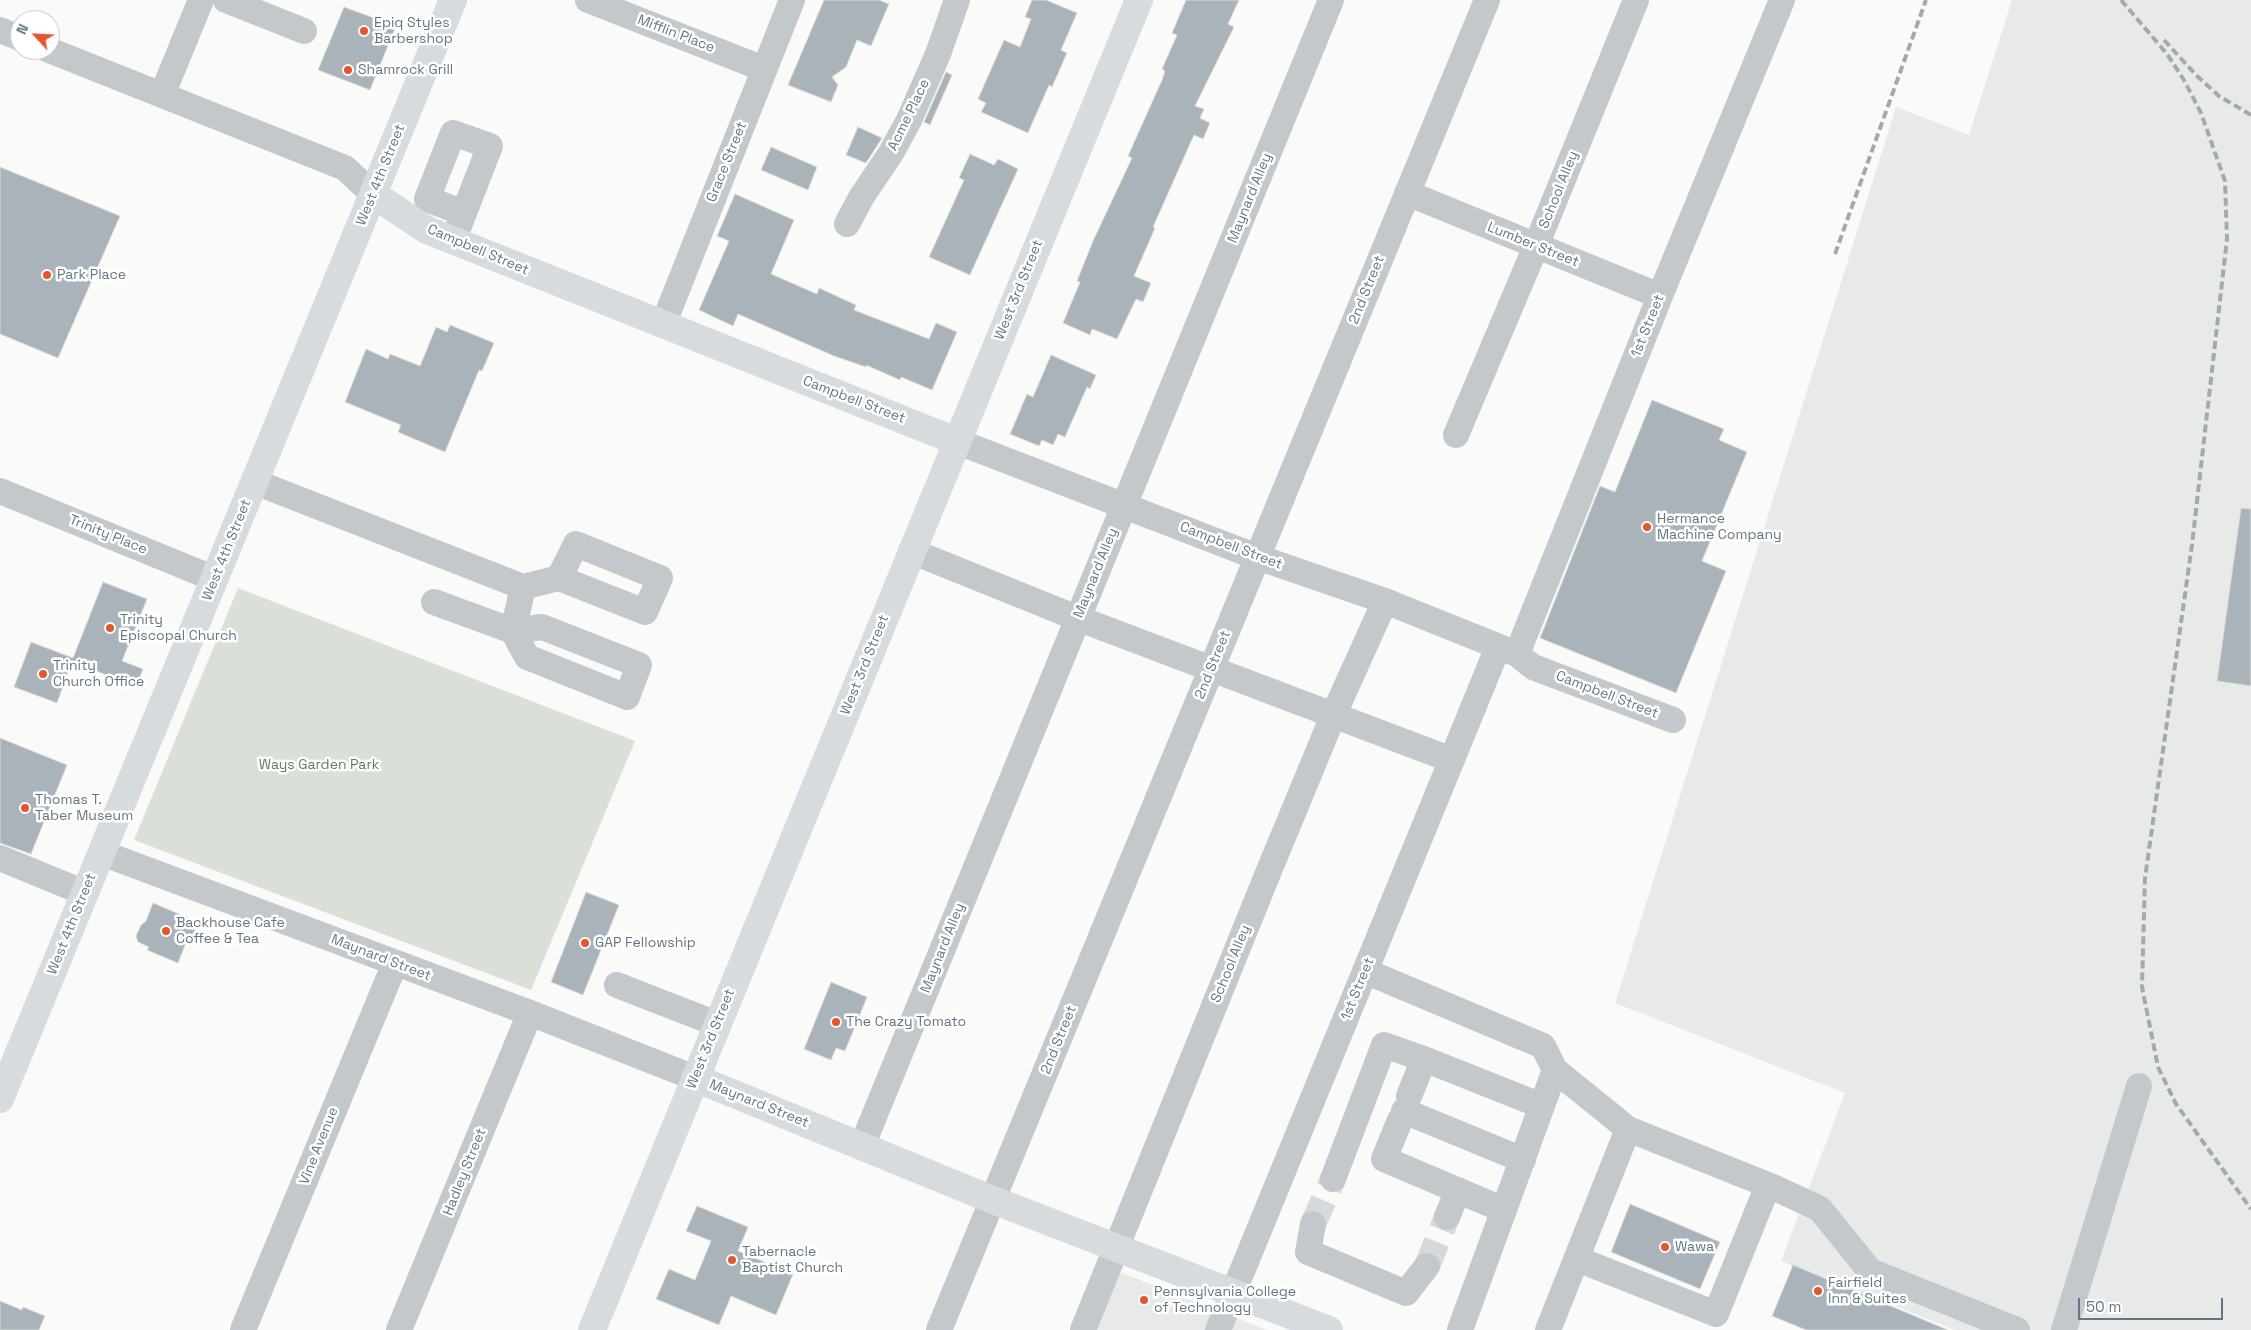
<!DOCTYPE html>
<style>
body{margin:0}
#map{position:relative;width:2251px;height:1330px;overflow:hidden;background:#fafaf8;font-family:"Space Grotesk",sans-serif}
canvas{display:block}
.north{position:absolute;left:10px;top:10px;width:50px;height:50px;box-sizing:border-box;background:#fff;border:1px solid #c1c8cd;border-radius:50%;rotate:295deg;font-size:14px;font-weight:700;line-height:20px;text-align:center;color:#657683}
.north::after{content:'';display:block;margin:auto;width:18px;height:22px;background:#e4572e;clip-path:polygon(50% 0,100% 100%,50% 72%,0 100%)}
.scale{position:absolute;left:2078px;top:1298px;width:145px;height:22px;box-sizing:border-box;border:2px solid #657683;border-top:0;padding-left:6px;font-size:15px;line-height:18px;white-space:nowrap;color:#657683;-webkit-text-stroke:4px #fff;paint-order:stroke}
</style>
<div id="map">
<canvas width="2251" height="1330"></canvas>
<div class="north">N</div>
<div class="scale">50 m</div>
</div>
<script>
const context = document.querySelector('canvas').getContext('2d');
context.lineJoin = 'round';
function fillPath(path, color) { context.fillStyle = color; context.fill(path, 'evenodd'); }
const toPath = rows => new Path2D(rows.map(r => 'M' + r).join(''));
function trace(path, color, width, dash) { context.strokeStyle = color; context.lineWidth = width; context.lineCap = dash ? 'butt' : 'round'; context.setLineDash(dash || []); context.stroke(path); }
function label(font, color, halo, rows, align = 'center') {
  context.font = font + ' "Space Grotesk",sans-serif'; context.lineWidth = 5; context.setLineDash([]); context.textBaseline = 'middle'; context.strokeStyle = halo; context.fillStyle = color; for (const [text, x, y, turn = 0] of rows) {
    context.save(); context.translate(x, y); context.rotate((+turn || 0) * Math.PI / 180); context.textAlign = isNaN(turn) ? turn : align; if (halo) context.strokeText(text, 0, 0); context.fillText(text, 0, 0); context.restore();
  }
}
fillPath(toPath([
 [2012,0,2251,0,2251,1330,1955,1330,1781,1261,1845,1093,1615,1003,1896,107,1969,135],
 [1112,1269,1267,1330,1086,1330]
]), '#e8e9e9');
fillPath(toPath([
 [238,588,635,741,531,990,134,840]
]), '#dadfd7');
const building = toPath([
 [824,0,879,0,889,4,871,46,857,40,846,67,832,77,838,85,831,102,788,85,824,0],
 [1032,0,1046,0,1077,13,1061,50,1067,53,1052,87,1049,85,1028,133,981,112,986,103,978,99,1004,40,1020,47,1031,19,1025,17,1032,0],
 [1186,0,1239,0,1228,24,1234,27,1195,106,1204,109,1200,118,1210,123,1203,139,1194,135,1153,227,1155,228,1134,276,1151,283,1143,302,1136,299,1117,339,1092,329,1090,335,1063,323,1080,282,1077,281,1093,241,1132,158,1128,156,1162,80,1165,71,1162,69,1177,35,1172,33,1186,0],
 [344,7,396,26,370,90,318,70,344,7],
 [946,72,952,75,930,125,924,122,946,72],
 [858,127,882,138,866,163,846,155,858,127],
 [771,147,817,167,808,190,761,170,771,147],
 [970,154,994,165,998,159,1018,169,970,275,929,257,964,180,959,178,970,154],
 [0,167,120,216,58,358,0,334,0,167],
 [735,194,794,220,771,274,817,294,819,288,856,305,854,310,929,339,936,323,957,332,932,390,901,377,900,380,866,365,866,367,834,356,738,314,733,326,699,310,729,241,717,236,735,194],
 [450,325,494,343,482,371,479,370,445,452,398,432,401,425,345,402,366,349,388,359,390,354,420,366,436,327,447,332,450,325],
 [1051,355,1096,375,1090,389,1087,387,1065,437,1058,434,1053,445,1042,440,1039,446,1010,434,1027,394,1033,397,1051,355],
 [1652,400,1724,429,1719,440,1747,452,1702,561,1726,571,1676,693,1540,638,1600,486,1615,492,1652,400],
 [2241,508,2251,509,2251,686,2217,681,2241,508],
 [103,582,147,599,122,661,143,669,136,687,72,661,57,703,14,687,31,642,73,658,103,582],
 [0,738,67,765,31,854,0,843,0,738],
 [586,892,619,905,583,995,551,982,586,892],
 [153,903,198,922,190,941,187,940,178,963,147,950,149,947,138,942,136,936,141,925,146,921,153,903],
 [831,982,867,997,845,1051,836,1048,831,1060,804,1049,831,982],
 [1630,1204,1720,1242,1700,1289,1611,1252,1630,1204],
 [697,1206,748,1227,738,1251,793,1274,776,1315,731,1296,719,1325,656,1299,669,1269,695,1280,711,1241,686,1231,697,1206],
 [1793,1265,1948,1330,1806,1330,1772,1316,1793,1265],
 [0,1301,22,1310,23,1307,45,1316,39,1330,0,1330,0,1301]
]);
fillPath(building, '#aab3b9');
trace(building, '#dcdcda', 1);
trace(toPath([
 [1313,1224,1333,1179],
 [1427,1266,1447,1217]
]), '#d5d9db', 26, [26, 13]);
trace(toPath([
 [226,0,304,31],
 [588,0,764,69],
 [0,30,20,38],
 [49,50,345,168,373,194],
 [162,95,201,0],
 [1407,193,1660,296],
 [847,224,862,196,891,153,909,120,938,54,957,0],
 [453,241,490,146,453,133,427,199,464,213],
 [663,325,792,0],
 [1456,435,1536,246,1636,0],
 [956,441,1257,557,1385,601,1517,654,1533,667,1673,720],
 [255,482,523,587,559,578,645,612,660,578,576,544,559,578],
 [0,491,215,579],
 [911,551,1077,618,1452,760],
 [434,602,513,631,523,587],
 [542,627,639,665,627,697,527,657,513,631,542,627],
 [1517,654,1660,296,1782,0],
 [102,853,530,1013,695,1078],
 [0,858,85,893],
 [1365,971,1543,1046,1555,1070,1460,1330],
 [617,985,717,1024],
 [1555,1070,1628,1129,1773,1187,1820,1209,1870,1271,2017,1330],
 [1409,1096,1424,1059,1542,1106],
 [1404,1111,1523,1160],
 [1400,1120,1384,1159,1504,1210],
 [862,1146,1331,0],
 [1333,1179,1384,1045,1424,1059],
 [1447,1217,1458,1190],
 [1313,1224,1308,1252,1406,1293,1427,1266],
 [1577,1259,1716,1314,1768,1185],
 [243,1330,395,963],
 [399,1330,530,1013],
 [939,1330,1487,0],
 [1083,1330,1266,878,1333,716,1385,601],
 [1218,1330,1498,647],
 [1548,1330,1628,1129],
 [2064,1330,2139,1086]
]), '#c3c8cc', 26);
trace(toPath([
 [373,194,427,230,956,441],
 [695,1078,993,1200,1329,1330],
 [0,1099,453,0],
 [592,1330,1139,0]
]), '#d6dbdf', 28);
trace(toPath([
 [2121,0,2167,54,2184,80,2201,113,2225,181,2227,239,2192,545,2145,878,2142,987,2158,1067,2176,1104,2251,1209],
 [2164,40,2197,76,2219,96,2251,115],
 [1835,254,1926,0]
]), '#a2aab0', 4, [8, 4]);
for (const [x, y, r, color] of [
 [364,31,5,"#e4572e"],
 [348,70,5,"#e4572e"],
 [47,275,5,"#e4572e"],
 [1647,527,5,"#e4572e"],
 [110,628,5,"#e4572e"],
 [43,674,5,"#e4572e"],
 [25,808,5,"#e4572e"],
 [166,931,5,"#e4572e"],
 [585,943,5,"#e4572e"],
 [836,1022,5,"#e4572e"],
 [1665,1247,5,"#e4572e"],
 [732,1260,5,"#e4572e"],
 [1818,1291,5,"#e4572e"],
 [1144,1300,5,"#e4572e"]
]) { const dot = new Path2D(); dot.arc(x, y, r, 0, 2 * Math.PI); context.fillStyle = color; context.fill(dot); trace(dot, '#fff', 2); }
label('14px', '#657683', '#fff', [
 ["Epiq Styles",374,23],
 ["Barbershop",374,39],
 ["Shamrock Grill",358,70],
 ["Park Place",57,275],
 ["Hermance",1657,519],
 ["Machine Company",1657,535],
 ["Trinity",120,620],
 ["Episcopal Church",120,636],
 ["Trinity",53,666],
 ["Church Office",53,682],
 ["Thomas T.",35,800],
 ["Taber Museum",35,816],
 ["Backhouse Cafe",176,923],
 ["Coffee & Tea",176,939],
 ["GAP Fellowship",595,943],
 ["The Crazy Tomato",846,1022],
 ["Wawa",1675,1247],
 ["Tabernacle",742,1252],
 ["Baptist Church",742,1268],
 ["Fairfield",1828,1283],
 ["Inn & Suites",1828,1299],
 ["Pennsylvania College",1154,1292],
 ["of Technology",1154,1308]
], 'left');
label('14px', '#657683', '#fff', [
 ["Mifflin Place",676,34,21],
 ["Acme Place",909,115,-64],
 ["Grace Street",727,162,-68],
 ["West 4th Street",381,175,-68],
 ["School Alley",1559,190,-68],
 ["Maynard Alley",1250,198,-68],
 ["Lumber Street",1533,245,22],
 ["Campbell Street",478,250,23],
 ["West 3rd Street",1019,290,-68],
 ["2nd Street",1367,290,-68],
 ["1st Street",1648,326,-68],
 ["Campbell Street",854,400,21],
 ["Trinity Place",108,535,22],
 ["Campbell Street",1231,546,21],
 ["West 4th Street",227,550,-68],
 ["Maynard Alley",1096,573,-68],
 ["West 3rd Street",865,665,-68],
 ["2nd Street",1213,665,-68],
 ["Campbell Street",1607,695,21],
 ["West 4th Street",72,924,-68],
 ["Maynard Alley",943,948,-68],
 ["Maynard Street",381,958,21],
 ["School Alley",1231,964,-68],
 ["1st Street",1358,989,-68],
 ["West 3rd Street",711,1039,-68],
 ["2nd Street",1059,1040,-68],
 ["Maynard Street",759,1104,22],
 ["Vine Avenue",319,1146,-68],
 ["Hadley Street",465,1172,-68]
]);
label('14px', '#687a64', '#fff', [
 ["Ways Garden Park",319,765]
]);
</script>
